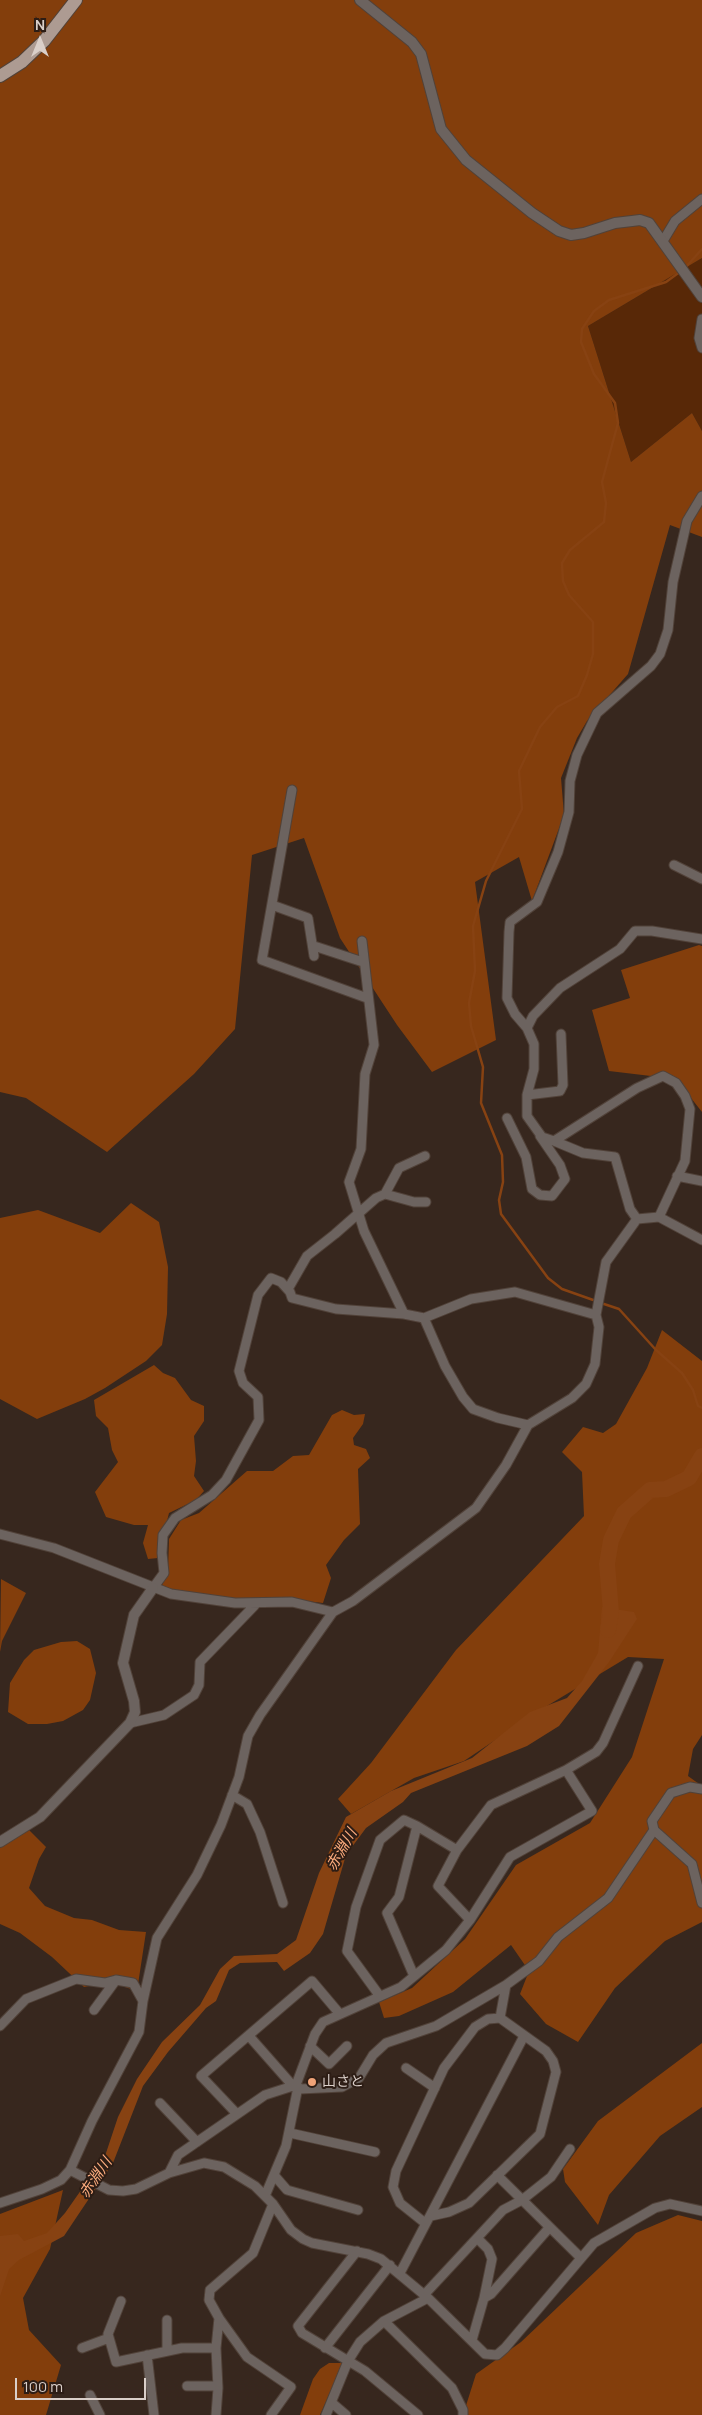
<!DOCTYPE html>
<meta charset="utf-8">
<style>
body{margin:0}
#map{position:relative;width:702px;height:2415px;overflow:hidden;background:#37271e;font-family:Manrope,sans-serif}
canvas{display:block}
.north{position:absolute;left:15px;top:15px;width:50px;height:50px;-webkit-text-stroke:4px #2d1d15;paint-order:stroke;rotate:0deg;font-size:14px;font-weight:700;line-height:20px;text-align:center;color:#dacfc9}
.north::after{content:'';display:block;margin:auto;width:18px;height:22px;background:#dacfc9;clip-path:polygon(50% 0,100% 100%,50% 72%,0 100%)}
.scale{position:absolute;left:15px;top:2378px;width:131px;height:22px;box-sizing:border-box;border:2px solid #dacfc9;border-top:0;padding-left:6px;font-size:15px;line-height:18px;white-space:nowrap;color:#dacfc9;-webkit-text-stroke:4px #2d1d15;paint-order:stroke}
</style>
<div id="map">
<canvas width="702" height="2415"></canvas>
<div class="north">N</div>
<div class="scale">100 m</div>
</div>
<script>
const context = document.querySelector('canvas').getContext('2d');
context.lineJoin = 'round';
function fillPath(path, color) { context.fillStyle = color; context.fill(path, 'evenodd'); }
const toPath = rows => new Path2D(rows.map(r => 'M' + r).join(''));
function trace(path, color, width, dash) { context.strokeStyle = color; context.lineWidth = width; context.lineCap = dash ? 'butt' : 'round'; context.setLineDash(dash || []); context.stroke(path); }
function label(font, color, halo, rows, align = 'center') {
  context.font = font + ' Manrope,"Noto Sans JP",sans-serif'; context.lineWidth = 4; context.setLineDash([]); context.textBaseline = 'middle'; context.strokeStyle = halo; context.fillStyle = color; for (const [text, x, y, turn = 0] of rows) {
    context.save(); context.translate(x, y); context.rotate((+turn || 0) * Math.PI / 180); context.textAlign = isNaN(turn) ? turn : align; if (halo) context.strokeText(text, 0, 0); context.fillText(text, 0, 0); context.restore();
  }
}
fillPath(toPath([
 [702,258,702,431,692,413,631,462,588,326]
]), '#582807');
fillPath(toPath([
 [0,0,702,0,702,258,588,326,631,462,692,413,702,431,702,537,670,525,628,674,587,721,577,738,561,778,564,815,532,901,519,857,475,882,496,1040,432,1072,397,1025,340,938,304,838,252,855,235,1029,194,1074,107,1152,26,1098,0,1092],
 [699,945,702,946,702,1112,676,1079,609,1071,592,1010,630,998,621,970],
 [131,1203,159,1222,168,1267,167,1314,162,1345,146,1361,105,1388,85,1399,37,1419,0,1399,0,1218,38,1210,100,1233],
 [662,1330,702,1361,702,1735,693,1749,688,1776,702,1786,702,1922,665,1941,615,1988,578,2042,546,2024,520,1994,529,1971,511,1945,453,1992,399,2016,384,2018,379,2002,412,1988,465,1939,516,1865,590,1823,632,1757,664,1659,628,1657,537,1712,464,1761,414,1778,351,1814,338,1799,371,1763,456,1650,584,1516,582,1472,562,1452,583,1427,603,1433,616,1424,647,1368],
 [154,1365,163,1373,175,1378,191,1400,204,1406,204,1421,194,1436,196,1461,194,1476,204,1491,196,1500,169,1513,158,1558,148,1559,143,1543,148,1525,134,1525,106,1517,95,1492,118,1462,112,1450,108,1428,96,1416,94,1400],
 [342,1410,354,1415,365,1414,363,1424,353,1438,354,1445,366,1449,370,1458,358,1469,360,1524,344,1540,326,1565,331,1578,323,1603,281,1598,251,1600,213,1597,161,1588,168,1569,169,1539,181,1520,199,1513,247,1471,273,1471,293,1456,309,1455,332,1415],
 [1,1579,26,1593,2,1641,0,1652],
 [77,1641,90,1649,96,1673,90,1700,83,1710,63,1721,47,1724,28,1724,8,1712,10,1683,24,1660,34,1650,61,1642],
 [25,1826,46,1847,39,1859,29,1888,45,1906,74,1918,92,1920,119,1930,146,1932,137,1991,110,1982,84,1987,52,1957,20,1933,0,1924,0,1844],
 [702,2043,702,2107,660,2136,609,2195,598,2225,565,2182,563,2169,598,2121],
 [63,2190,50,2249,23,2298,29,2330,61,2365,46,2415,0,2415,0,2214],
 [678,2215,702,2221,702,2415,463,2415,476,2374,521,2342,636,2233],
 [329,2363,343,2363,320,2415,300,2415,313,2379,320,2369]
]), '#833e0c');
fillPath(toPath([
 [602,1607,634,1612,637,1619,609,1662,559,1726,527,1746,411,1793,403,1802,366,1828,346,1855,323,1934,310,1953,284,1971,277,1962,240,1963,229,1970,216,2001,206,2008,168,2052,143,2086,113,2163,78,2215,64,2236,19,2260,9,2269,0,2296,0,2236,18,2234,24,2241,47,2233,65,2213,105,2156,118,2117,137,2079,162,2042,200,2005,220,1969,234,1956,277,1954,296,1940,319,1873,346,1817,391,1791,472,1758,530,1712,567,1698,582,1681,598,1653]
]), '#874212');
trace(toPath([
 [685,268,702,249],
 [596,1301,562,1289,548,1278,501,1214,499,1200,503,1182,502,1155,481,1103,483,1067,471,1026,469,1003,475,971,473,926,486,881,522,809,519,771,540,727,557,707,578,696,587,675,593,654,593,622,569,595,563,581,562,563,570,550,604,522,606,503,602,482,618,423,615,403,594,374,581,342,582,329,594,311,609,300,666,282,681,271],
 [601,1303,619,1309,656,1350,682,1373,693,1390,698,1406,702,1408]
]), '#874212', 2.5);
trace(toPath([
 [608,1630,611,1612,607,1564,611,1540,624,1513,650,1490,666,1489,689,1478,702,1456]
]), '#874212', 16);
const minor = toPath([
 [663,241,675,221,702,199],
 [702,319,699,338,702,348],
 [292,790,262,960,367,998],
 [674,865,702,879],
 [272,905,308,918,314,956],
 [362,941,374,1045,365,1074,361,1149,349,1182,364,1231,404,1314,424,1318,445,1366,463,1397,473,1409,498,1418,528,1425],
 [314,946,363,962],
 [527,1028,533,1016,560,988,620,949,635,931,652,931,702,939],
 [527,1095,560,1091,563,1085,561,1034],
 [507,1118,526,1157,532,1189,540,1195,552,1196,565,1179,560,1165,540,1136],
 [554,1141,583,1153,615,1157,630,1209,637,1219],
 [677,1176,702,1181],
 [385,1194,399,1168,425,1156],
 [659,1217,685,1161,690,1109,685,1096,676,1083,663,1076,637,1088,554,1141,542,1137,527,1116,527,1095,534,1069,534,1044,527,1028,515,1014,507,998,509,932,510,922,537,902,558,852,569,812,570,781,577,755,597,713,651,666,660,654,668,630,673,582,687,521,702,496],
 [288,1289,307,1256,335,1234,376,1198,385,1194,414,1202,426,1202],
 [424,1318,471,1299,515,1292,596,1315],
 [0,1534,54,1548,171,1594,235,1603,292,1602,333,1612],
 [153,1588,164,1573,162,1553,163,1535,175,1518,212,1495,226,1480,259,1420,258,1397,243,1383,239,1371,258,1295,271,1278,281,1282,290,1292,292,1298,336,1309,404,1314],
 [130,1723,164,1715,194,1695,199,1685,200,1662,256,1604],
 [702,1789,690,1787,671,1793,652,1821,654,1830,692,1864,702,1903],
 [232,1795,247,1804,260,1832,283,1903],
 [470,1920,438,1886,457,1850,491,1805,566,1770,596,1752,603,1743,638,1666],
 [414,1976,387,1913,399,1897,417,1826],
 [379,1995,347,1951,356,1907,380,1840,404,1820,417,1826,457,1850],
 [94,2010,116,1980],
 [500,2018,506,1985],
 [0,2026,26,1999,76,1979,105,1983,116,1980,133,1983,143,2001],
 [249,2036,293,2086],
 [310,2046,329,2064,347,2046],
 [406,2068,435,2088],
 [296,2085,315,2034,323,2022,401,1987,446,1950,470,1920,510,1857,592,1811,566,1770],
 [160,2103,197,2142],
 [237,2114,201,2076,312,1981,339,2013],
 [290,2133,375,2152],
 [70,2170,109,2190,123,2191,136,2189,169,2173,204,2163,224,2167,255,2186,273,2204,291,2230,303,2239,312,2243,368,2254,381,2259,428,2298,485,2354,497,2355,505,2348,594,2243,655,2208,670,2204,702,2211],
 [169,2173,178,2155,265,2095,296,2085,300,2089,342,2087,359,2078,373,2055,386,2043,436,2026,506,1985,539,1961,558,1937,608,1898,654,1830],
 [274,2175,287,2190,358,2210],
 [497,2175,580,2257],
 [265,2196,286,2146,298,2087],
 [0,2203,42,2189,61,2180,70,2170,92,2121,139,2032,143,2001,157,1938,197,1875,221,1825,239,1777,248,1736,260,1715,333,1612,353,1601,476,1508,506,1465,528,1425,572,1398,586,1384,595,1364,599,1327,596,1315,606,1262,637,1219,659,1217,702,1240],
 [425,2223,400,2203,393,2187,396,2171,444,2068,475,2027,488,2019,500,2018,546,2051,553,2061,556,2072,540,2134,469,2203,449,2212,431,2216],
 [357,2251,298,2326,302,2333,365,2371,418,2415],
 [400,2273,524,2036],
 [424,2295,503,2210,522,2200,551,2177,570,2149],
 [484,2298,491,2294,549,2228],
 [121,2301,108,2334,116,2362,182,2348,216,2348],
 [219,2318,247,2357,291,2387,271,2415],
 [167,2320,167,2351],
 [384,2321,452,2388,463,2410,463,2415],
 [472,2340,484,2298,492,2259,488,2249,477,2238],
 [82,2348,109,2338],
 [325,2348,390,2265],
 [147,2355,154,2415],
 [187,2386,218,2386],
 [90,2395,100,2415],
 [332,2403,346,2415],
 [216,2415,218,2388,216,2348,219,2318,209,2300,210,2290,253,2253,273,2204],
 [326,2415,348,2361,360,2342,384,2321,428,2298]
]);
const tertiary = toPath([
 [360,0,412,42,421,54,441,129,466,160,532,213,559,231,571,235,584,233,615,223,632,221,640,220,649,223,702,297],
 [0,1842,40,1817,130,1723,135,1712,134,1701,123,1663,134,1615,153,1588]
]);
const primary = toPath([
 [0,76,22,62,44,41,76,0]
]);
trace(minor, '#514239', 11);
trace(tertiary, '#514239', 12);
trace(primary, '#514239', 14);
trace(minor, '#6c635f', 9);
trace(tertiary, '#6c635f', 10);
trace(primary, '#ad9b92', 12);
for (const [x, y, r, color] of [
 [312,2082,5,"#efa378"]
]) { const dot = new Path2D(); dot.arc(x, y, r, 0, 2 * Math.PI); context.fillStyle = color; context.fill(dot); trace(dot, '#2d1d15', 2); }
label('14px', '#dacfc9', '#2d1d15', [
 ["山さと",322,2082]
], 'left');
label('italic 15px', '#fcac7e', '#2d1d15', [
 ["赤淵川",342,1850,-60],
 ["赤淵川",96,2178,-56]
]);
</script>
